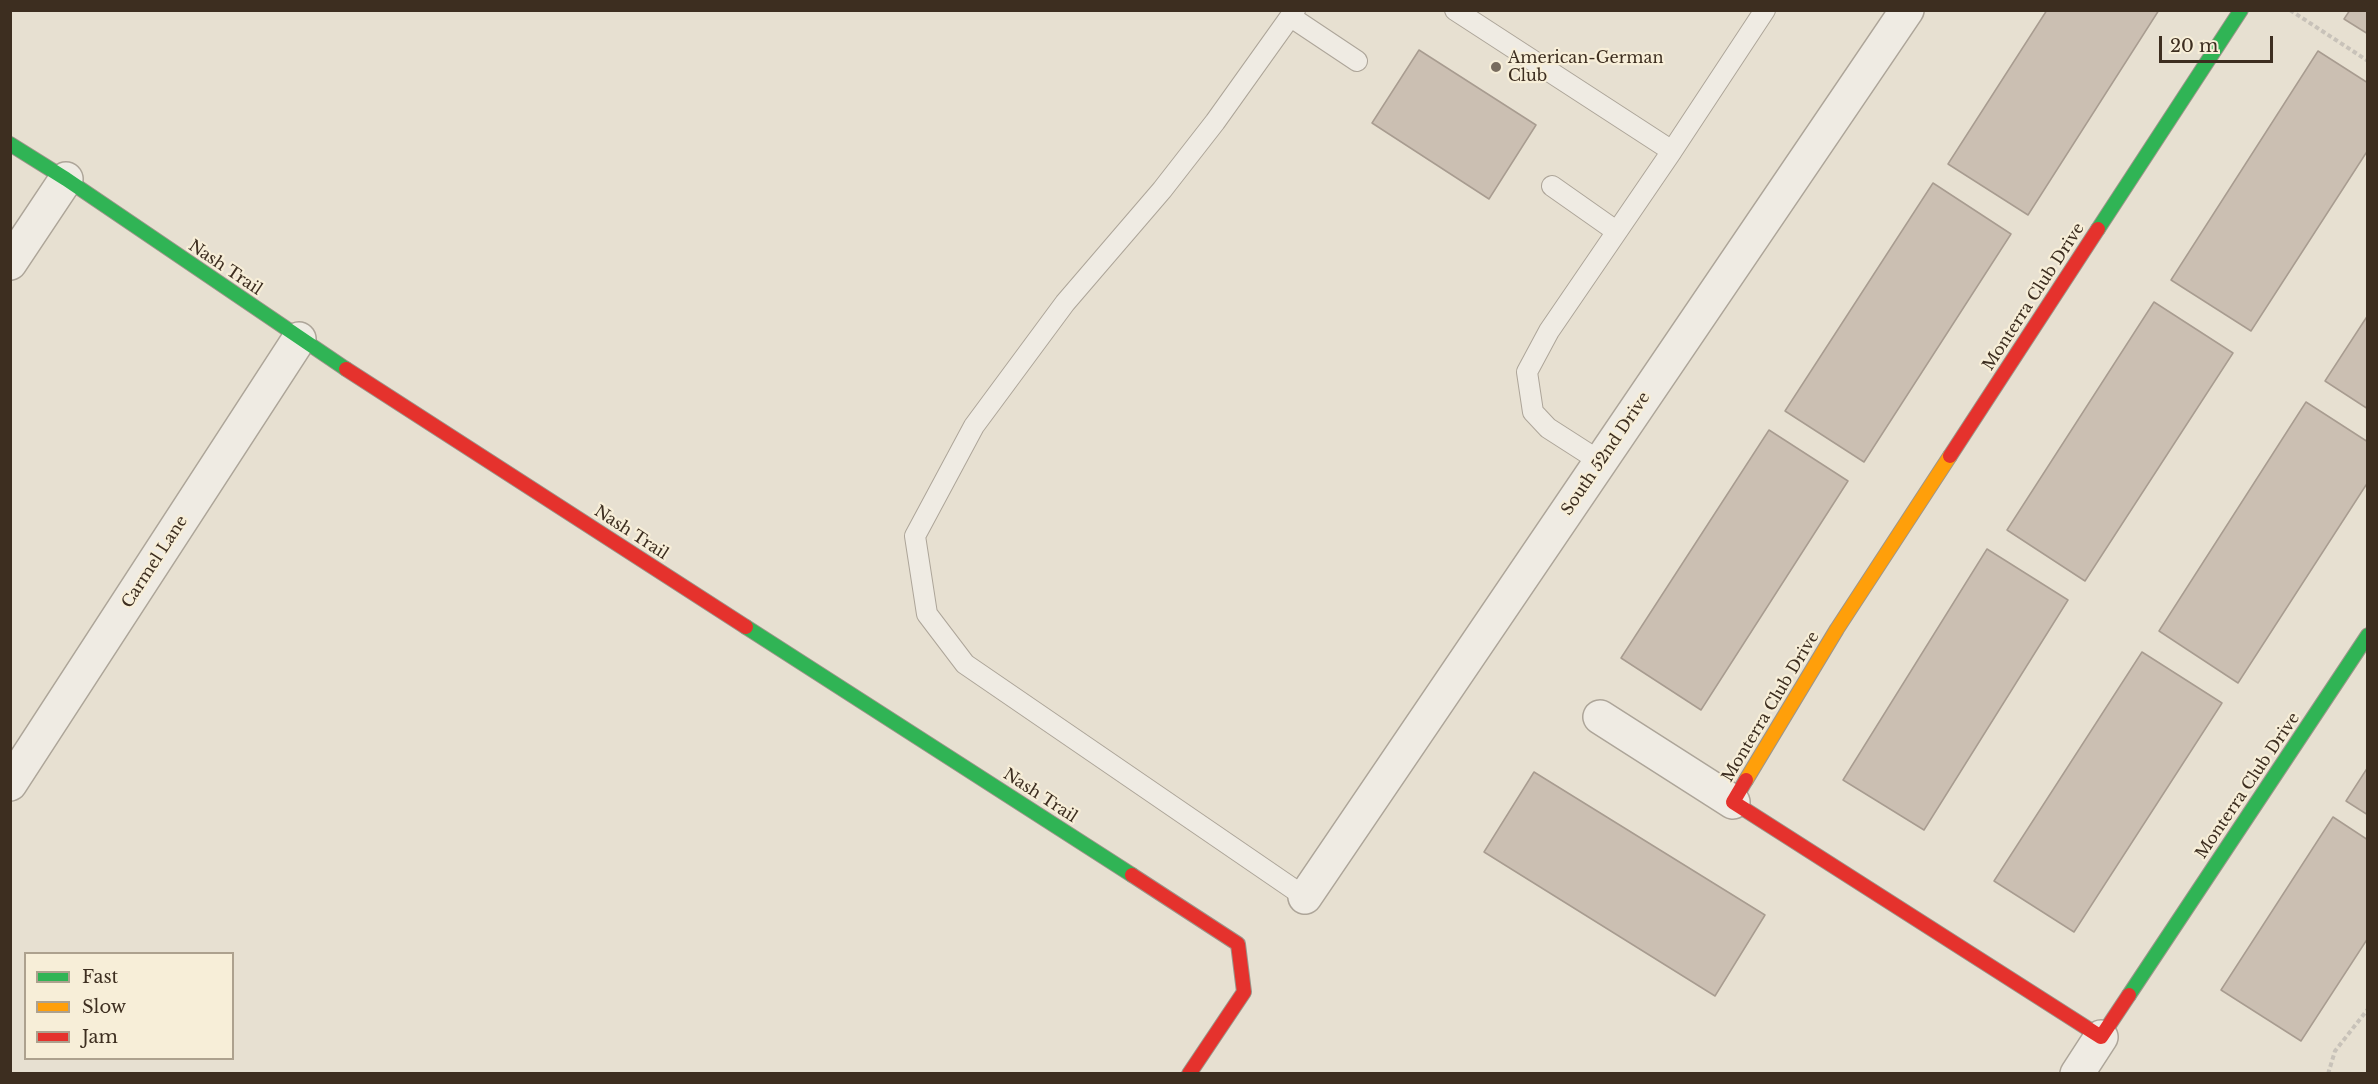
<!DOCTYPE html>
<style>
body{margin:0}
#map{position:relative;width:2378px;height:1084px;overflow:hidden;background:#e7e0d1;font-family:"Libre Baskerville",serif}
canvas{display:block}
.frame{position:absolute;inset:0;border:12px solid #3d2e20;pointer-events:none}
.legend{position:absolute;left:24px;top:952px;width:210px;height:108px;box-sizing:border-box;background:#f7eed8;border:2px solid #ada18e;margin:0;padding:8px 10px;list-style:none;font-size:18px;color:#3d2e20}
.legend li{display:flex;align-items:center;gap:12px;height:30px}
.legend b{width:30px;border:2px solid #ada18e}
.scale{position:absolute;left:2159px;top:36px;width:114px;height:27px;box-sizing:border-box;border:3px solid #3d2e20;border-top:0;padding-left:8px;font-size:18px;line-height:21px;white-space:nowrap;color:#3d2e20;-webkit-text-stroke:4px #f7eed8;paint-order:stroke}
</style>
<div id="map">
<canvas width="2378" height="1084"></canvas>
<div class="frame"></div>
<ul class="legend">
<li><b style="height:8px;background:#30b455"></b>Fast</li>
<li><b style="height:8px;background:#ff9f0a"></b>Slow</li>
<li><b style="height:8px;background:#e5322d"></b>Jam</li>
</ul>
<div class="scale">20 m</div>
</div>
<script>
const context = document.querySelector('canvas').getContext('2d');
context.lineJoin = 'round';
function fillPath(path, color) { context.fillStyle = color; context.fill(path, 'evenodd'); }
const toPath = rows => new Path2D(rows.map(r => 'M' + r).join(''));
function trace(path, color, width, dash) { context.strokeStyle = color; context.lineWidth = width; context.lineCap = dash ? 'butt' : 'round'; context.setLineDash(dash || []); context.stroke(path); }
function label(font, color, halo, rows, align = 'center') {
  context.font = font + ' "Libre Baskerville",serif'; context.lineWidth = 4.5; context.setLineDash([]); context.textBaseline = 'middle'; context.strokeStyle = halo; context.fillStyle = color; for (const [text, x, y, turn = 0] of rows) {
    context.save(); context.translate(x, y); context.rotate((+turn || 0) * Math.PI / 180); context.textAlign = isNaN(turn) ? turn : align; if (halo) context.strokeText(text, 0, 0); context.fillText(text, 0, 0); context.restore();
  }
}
const building = toPath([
 [2047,10,2159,10,2028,215,1948,164,2047,10],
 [2350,10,2368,10,2368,34,2344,19,2350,10],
 [1419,50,1536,125,1489,199,1372,123,1419,50],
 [2318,51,2368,83,2368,150,2251,331,2171,280,2318,51],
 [1933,183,2011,234,1864,462,1785,411,1933,183],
 [2154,302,2233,353,2085,581,2007,530,2154,302],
 [2368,315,2368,409,2325,381,2368,315],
 [2306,402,2368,442,2368,482,2238,683,2159,631,2306,402],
 [1769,430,1848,481,1701,710,1621,658,1769,430],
 [1987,549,2068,600,1924,830,1843,780,1987,549],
 [2142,652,2222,703,2074,932,1994,881,2142,652],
 [2368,767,2368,815,2346,801,2368,767],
 [1534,772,1765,915,1715,996,1484,852,1534,772],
 [2333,817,2368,840,2368,938,2301,1041,2221,990,2333,817]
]);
fillPath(building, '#cbbfb2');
trace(building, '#a89c90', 1.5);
const lane = toPath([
 [1295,10,1215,122,1162,190,1065,303,974,426,915,536,927,614,965,664,1305,897],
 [1455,10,1672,151,1765,10],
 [1291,17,1357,61],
 [1552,186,1616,231],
 [1601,462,1548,428,1533,412,1527,372,1549,331,1672,151]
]);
const street = toPath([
 [10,263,66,179],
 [1600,717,1733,802],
 [10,784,299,339],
 [1305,897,1907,10],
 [2077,1074,2101,1037]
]);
const fast = toPath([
 [10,144,66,179,346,369],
 [2098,229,2241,10],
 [746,627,1132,875],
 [2129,995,2368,635]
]);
const slow = toPath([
 [1746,780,1837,629,1950,456]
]);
const jam = toPath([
 [346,369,746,627],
 [1950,456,2098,229],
 [1746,780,1733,802,2101,1037,2129,995],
 [1132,875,1238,944,1244,992,1189,1074]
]);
trace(lane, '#ada599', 22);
trace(street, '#ada599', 36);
trace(fast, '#9c958a', 16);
trace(slow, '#9c958a', 16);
trace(jam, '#9c958a', 16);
trace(toPath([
 [2290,10,2368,61],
 [2328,1074,2335,1051,2368,1009]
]), '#c8c2b9', 4, [4.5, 3]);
trace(lane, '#efebe3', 20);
trace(street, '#efebe3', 33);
trace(fast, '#30b455', 14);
trace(slow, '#ff9f0a', 14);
trace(jam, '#e5322d', 14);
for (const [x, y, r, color] of [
 [1496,67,6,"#786c5e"]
]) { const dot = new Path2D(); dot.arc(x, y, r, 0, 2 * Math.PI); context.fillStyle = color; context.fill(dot); trace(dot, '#f7eed8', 2); }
label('16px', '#3d2e20', '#f7eed8', [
 ["American-German",1508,58],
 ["Club",1508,76]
], 'left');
label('16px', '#3d2e20', '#f7eed8', [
 ["Nash Trail",225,268,34],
 ["Monterra Club Drive",2034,297,-57],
 ["South 52nd Drive",1606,454,-56],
 ["Nash Trail",631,533,33],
 ["Carmel Lane",155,562,-57],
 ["Monterra Club Drive",1771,707,-59],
 ["Monterra Club Drive",2248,786,-56],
 ["Nash Trail",1040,796,33]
]);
</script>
